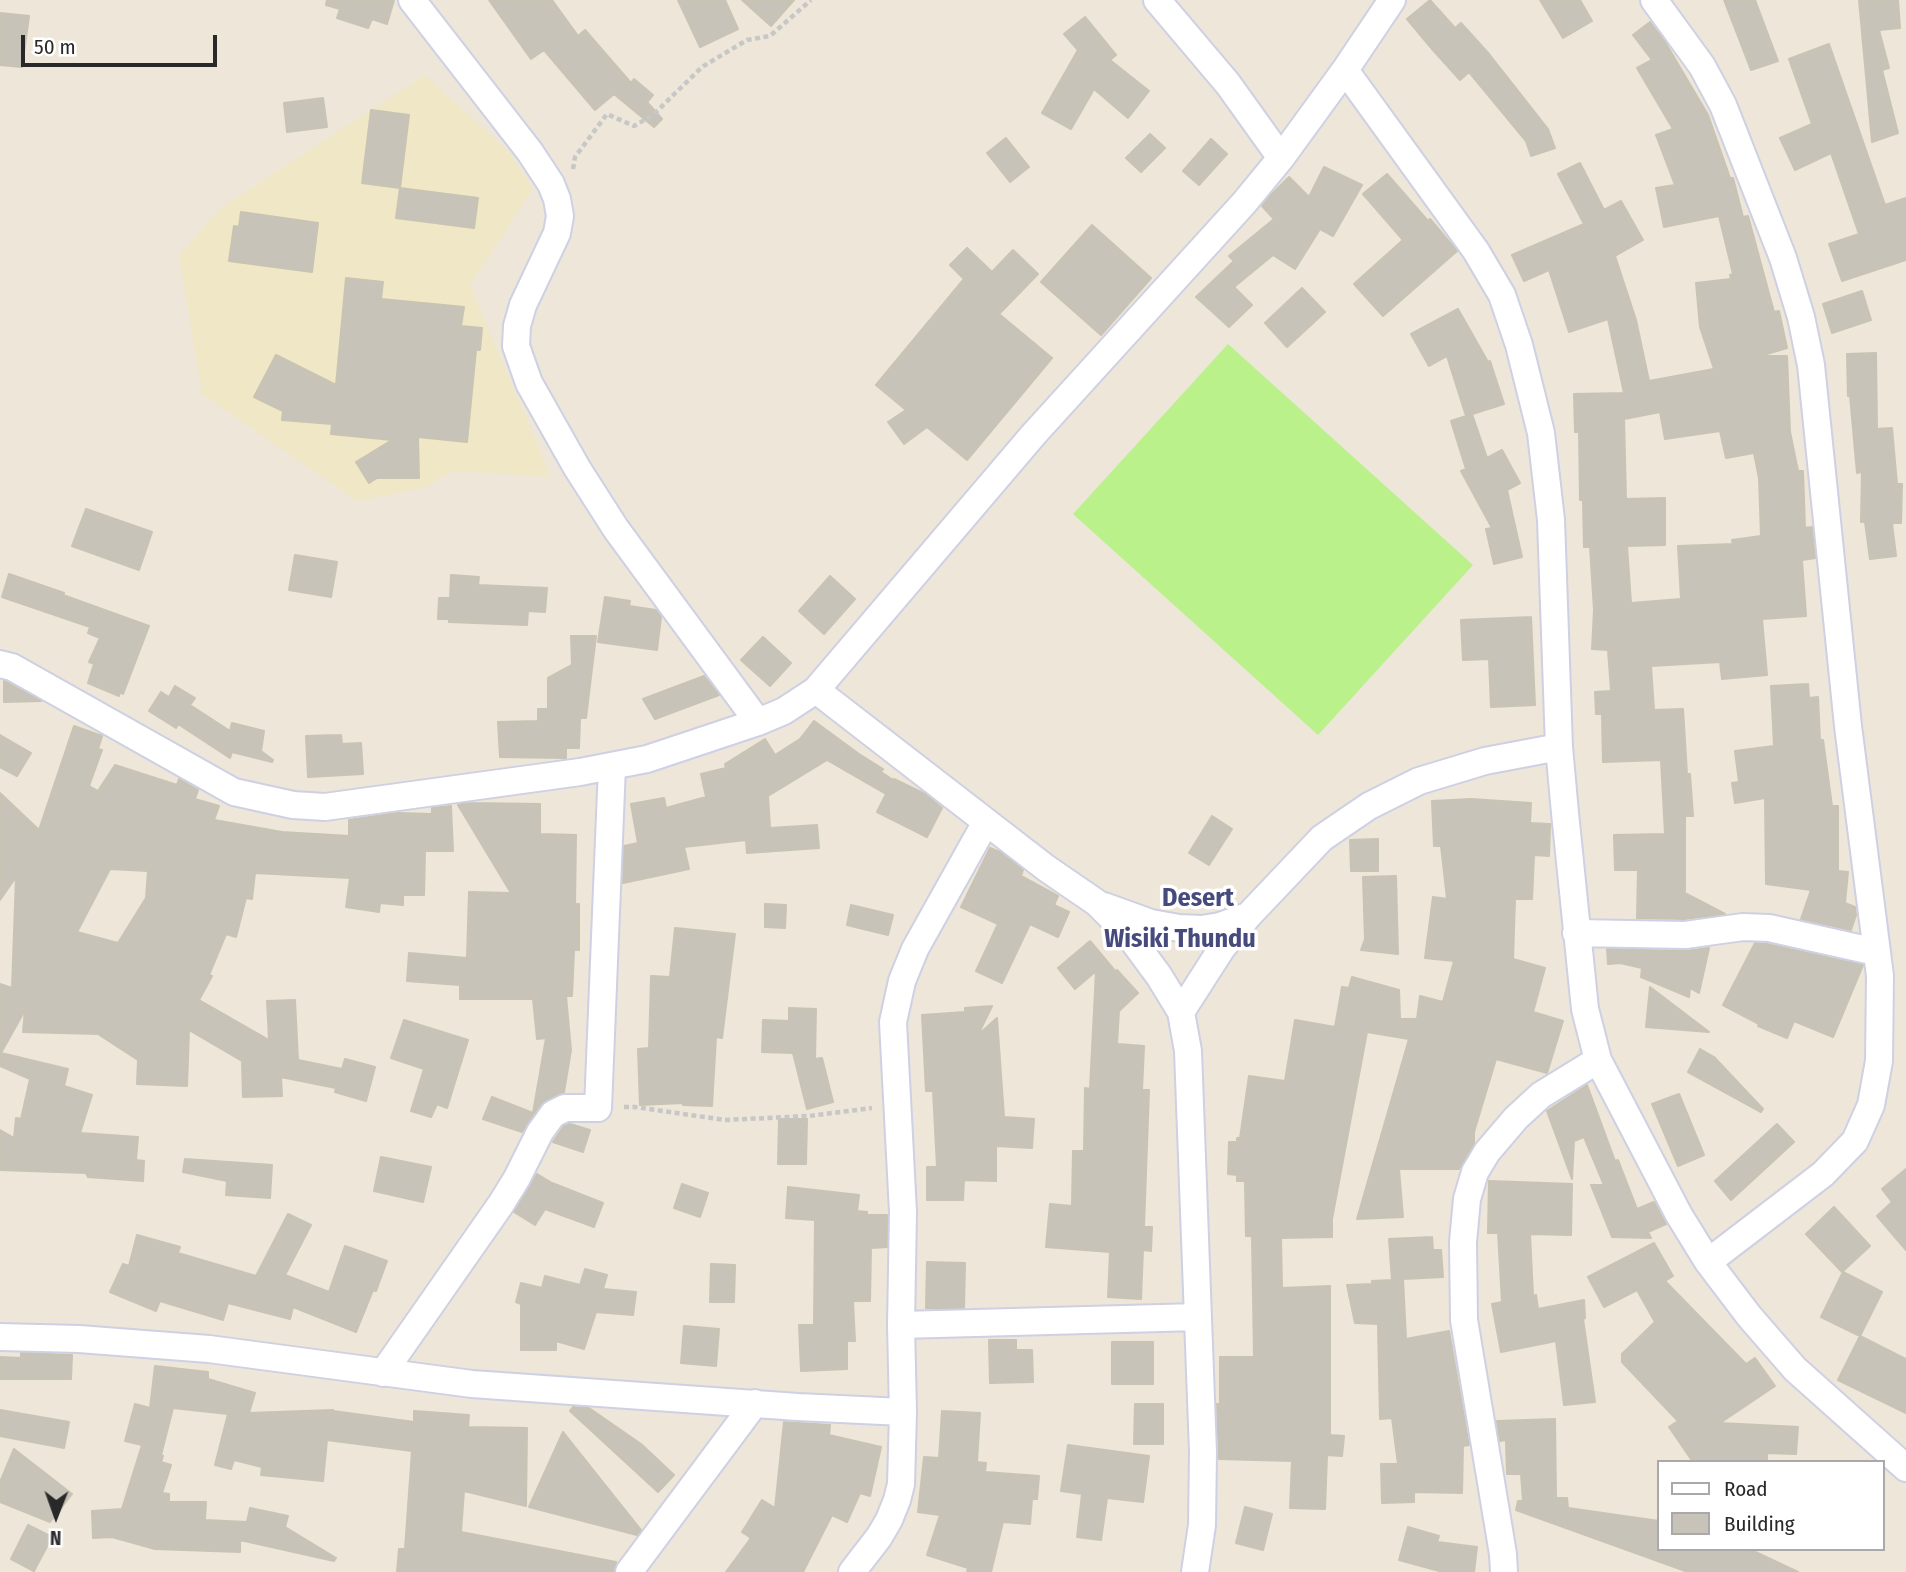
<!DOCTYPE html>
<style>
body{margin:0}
#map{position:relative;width:1906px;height:1572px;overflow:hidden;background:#ede6d9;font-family:"Fira Sans Condensed",sans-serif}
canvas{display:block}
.legend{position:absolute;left:1657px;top:1460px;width:228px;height:91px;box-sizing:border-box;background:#fff;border:2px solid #a9a9a9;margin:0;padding:9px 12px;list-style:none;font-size:21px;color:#292929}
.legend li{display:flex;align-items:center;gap:14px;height:35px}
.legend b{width:35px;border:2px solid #a9a9a9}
.north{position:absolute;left:21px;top:1481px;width:70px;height:70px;-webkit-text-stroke:5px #fff;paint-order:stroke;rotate:181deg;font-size:19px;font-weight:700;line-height:28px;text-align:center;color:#292929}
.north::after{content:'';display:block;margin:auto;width:24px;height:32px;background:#292929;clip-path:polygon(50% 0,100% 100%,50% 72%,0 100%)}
.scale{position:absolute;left:21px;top:35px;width:196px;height:32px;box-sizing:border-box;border:4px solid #292929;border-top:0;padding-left:9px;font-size:21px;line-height:24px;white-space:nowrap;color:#292929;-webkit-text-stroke:5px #fff;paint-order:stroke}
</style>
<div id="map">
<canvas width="1906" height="1572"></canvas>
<ul class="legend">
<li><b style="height:9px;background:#fff"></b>Road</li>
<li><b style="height:19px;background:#c8c3b9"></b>Building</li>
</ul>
<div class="north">N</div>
<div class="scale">50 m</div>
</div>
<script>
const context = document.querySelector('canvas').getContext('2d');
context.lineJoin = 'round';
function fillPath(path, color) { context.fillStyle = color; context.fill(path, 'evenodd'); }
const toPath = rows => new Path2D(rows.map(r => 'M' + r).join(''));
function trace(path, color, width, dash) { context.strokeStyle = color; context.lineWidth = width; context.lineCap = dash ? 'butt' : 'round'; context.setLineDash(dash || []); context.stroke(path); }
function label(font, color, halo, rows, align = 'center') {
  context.font = font + ' "Fira Sans Condensed",sans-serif'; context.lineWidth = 7; context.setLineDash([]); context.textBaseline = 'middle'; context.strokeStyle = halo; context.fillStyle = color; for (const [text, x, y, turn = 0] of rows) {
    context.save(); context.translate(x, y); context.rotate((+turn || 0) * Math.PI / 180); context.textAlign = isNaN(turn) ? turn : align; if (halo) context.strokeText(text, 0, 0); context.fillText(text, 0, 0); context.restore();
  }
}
fillPath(toPath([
 [425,75,510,153,533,189,470,285,551,477,452,471,424,488,357,501,202,394,179,255,222,207]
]), '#f0e7c7');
fillPath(toPath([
 [1228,344,1473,565,1318,735,1073,514]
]), '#baf18b');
const building = toPath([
 [327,0,394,0,387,24,372,19,368,28,337,18,340,9,326,5,327,0],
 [489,0,552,0,578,36,585,30,631,83,634,79,653,95,647,102,662,119,654,127,614,94,595,110,544,50,531,59,489,0],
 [678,0,725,0,738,29,700,47,678,0],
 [742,0,794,0,771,26,742,0],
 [1430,0,1455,28,1461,23,1489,54,1548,129,1555,148,1531,156,1526,141,1469,72,1460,80,1432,49,1407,19,1430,0],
 [1540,0,1580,0,1592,21,1563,38,1540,0],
 [1724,0,1755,0,1778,61,1751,70,1724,0],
 [1859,0,1898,0,1900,28,1879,30,1889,68,1882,70,1898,133,1872,142,1859,0],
 [0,13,29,16,22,67,0,65,0,13],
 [1085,17,1116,55,1110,60,1149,91,1128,118,1094,89,1071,129,1042,113,1078,50,1064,34,1085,17],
 [1650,22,1665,42,1708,115,1730,178,1733,178,1743,217,1748,216,1774,312,1779,311,1787,348,1760,356,1787,356,1790,432,1798,471,1803,471,1805,528,1812,527,1815,558,1802,560,1806,616,1762,619,1767,675,1722,679,1720,662,1651,666,1654,710,1683,709,1687,774,1690,774,1693,816,1685,816,1685,891,1679,890,1725,914,1684,919,1637,918,1638,870,1615,870,1614,835,1665,834,1661,760,1603,762,1602,714,1596,714,1595,692,1611,691,1608,650,1592,649,1594,610,1590,547,1584,547,1583,500,1580,500,1579,432,1575,432,1574,394,1624,393,1608,319,1569,332,1549,270,1524,281,1512,255,1584,224,1558,174,1580,163,1604,210,1621,201,1643,240,1615,256,1636,320,1649,381,1714,369,1700,327,1696,283,1731,279,1730,275,1733,274,1719,216,1664,227,1656,188,1675,185,1656,135,1673,129,1637,68,1652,60,1633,35,1650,22],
 [1660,412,1665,439,1720,431,1726,458,1754,453,1759,478,1761,536,1732,540,1733,544,1678,546,1681,599,1631,603,1627,546,1665,545,1665,498,1626,499,1624,419,1660,412],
 [1829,44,1885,205,1906,198,1906,260,1842,281,1829,244,1859,234,1831,153,1795,170,1780,138,1812,124,1789,59,1829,44],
 [323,98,327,127,287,132,284,103,323,98],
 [371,110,409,115,400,188,362,183,371,110],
 [1150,134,1165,148,1141,172,1126,158,1150,134],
 [1006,138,1029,167,1010,182,987,153,1006,138],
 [1211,139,1227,154,1199,185,1183,171,1211,139],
 [1324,167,1362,185,1333,236,1320,229,1295,269,1273,255,1234,287,1252,305,1229,327,1196,297,1234,261,1229,256,1274,219,1262,206,1270,196,1289,177,1309,197,1324,167],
 [1387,174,1428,221,1430,219,1457,251,1383,316,1354,284,1403,240,1363,194,1387,174],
 [400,188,478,198,474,228,396,218,400,188],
 [241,212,318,223,312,272,229,261,234,226,239,227,241,212],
 [1092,225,1151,278,1101,335,1041,282,1092,225],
 [967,248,992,272,1013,250,1038,274,999,314,1052,358,967,460,927,427,904,444,888,422,906,410,876,385,964,279,950,265,967,248],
 [346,278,383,282,381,299,464,307,461,326,482,328,480,350,476,350,467,442,418,437,419,478,377,478,369,483,356,462,392,440,331,434,332,424,282,420,283,411,254,397,276,355,336,385,346,278],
 [1302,288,1325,312,1287,347,1265,323,1302,288],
 [1862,291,1871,320,1832,333,1823,304,1862,291],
 [1458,309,1488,362,1490,361,1504,404,1466,416,1447,356,1429,366,1411,334,1458,309],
 [1876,353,1877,429,1892,428,1897,484,1902,484,1901,523,1892,523,1896,556,1870,559,1865,522,1861,522,1862,472,1857,473,1850,396,1848,396,1847,354,1876,353],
 [1472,414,1487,458,1502,450,1520,483,1507,490,1522,557,1494,564,1486,529,1492,528,1461,471,1466,469,1451,421,1472,414],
 [86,509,152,532,139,570,72,546,86,509],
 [295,555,337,562,331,597,289,590,295,555],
 [9,574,64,593,63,595,149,626,123,694,120,692,119,696,88,683,94,664,89,662,100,638,88,633,90,627,2,597,9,574],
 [451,575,479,577,478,585,547,588,545,612,528,611,527,625,449,622,449,619,438,619,439,598,450,598,451,575],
 [830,576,855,599,824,634,799,611,830,576],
 [605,597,630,601,629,606,656,610,661,617,657,650,598,642,605,597],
 [1531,617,1535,705,1491,707,1489,659,1463,660,1461,620,1531,617],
 [571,636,596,636,586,718,580,718,579,748,566,748,566,758,500,757,498,722,538,721,538,709,548,709,548,678,572,665,571,636],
 [763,637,791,663,770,686,741,660,763,637],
 [704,676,719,695,655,719,643,699,704,676],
 [4,681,6,682,41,701,4,702,4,681],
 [1808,684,1809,698,1818,697,1820,740,1823,740,1832,806,1838,806,1838,871,1848,872,1845,903,1855,907,1856,915,1851,930,1801,919,1811,890,1766,884,1765,798,1735,803,1732,783,1739,782,1735,751,1774,746,1771,686,1808,684],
 [175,686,195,698,190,705,230,731,232,723,264,731,261,751,273,760,272,762,232,752,230,758,178,724,176,728,149,711,161,692,169,697,175,686],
 [814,721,859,754,883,769,881,772,893,780,894,779,925,794,942,808,927,837,877,812,886,794,827,760,768,796,770,828,817,825,819,848,747,853,746,840,684,847,689,869,623,883,624,846,638,843,631,804,664,798,666,808,706,797,701,774,726,768,725,764,765,739,775,755,800,739,814,721],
 [74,726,102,736,98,749,102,750,89,786,98,791,115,765,177,785,179,779,198,790,195,799,219,806,214,820,282,832,349,836,349,820,397,813,432,814,432,808,451,806,453,851,425,851,424,895,403,895,403,905,380,903,379,912,346,907,350,878,255,873,252,899,246,898,236,937,226,934,209,975,212,976,199,1000,269,1040,267,1001,295,1000,298,1060,342,1069,345,1059,375,1067,366,1101,335,1092,336,1088,281,1077,282,1096,243,1097,242,1061,189,1030,187,1086,137,1084,138,1060,98,1034,23,1032,25,1010,1,1053,68,1069,64,1086,92,1095,80,1133,138,1137,136,1160,144,1161,143,1181,88,1177,86,1173,0,1170,0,1130,14,1138,16,1118,21,1119,30,1079,0,1066,0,984,12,988,16,877,0,900,0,793,39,830,74,726],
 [110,869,148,871,146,898,118,943,77,932,110,869],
 [0,735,31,753,17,776,0,767,0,735],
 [341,735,342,744,361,743,363,774,308,777,306,736,341,735],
 [1471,799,1531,803,1530,823,1550,824,1549,856,1534,855,1532,899,1515,899,1513,959,1545,968,1533,1012,1563,1021,1547,1073,1496,1059,1474,1132,1474,1144,1459,1169,1399,1169,1403,1217,1357,1219,1409,1039,1367,1032,1332,1219,1332,1237,1281,1238,1282,1288,1330,1286,1330,1435,1344,1436,1342,1456,1327,1455,1325,1509,1290,1508,1292,1461,1219,1459,1217,1404,1220,1404,1220,1357,1254,1357,1252,1236,1246,1236,1245,1181,1237,1181,1237,1175,1228,1174,1229,1142,1237,1142,1237,1138,1240,1138,1249,1076,1285,1081,1295,1020,1335,1027,1342,987,1349,988,1352,977,1399,990,1400,1019,1417,1019,1420,996,1443,1002,1454,961,1425,958,1433,897,1447,899,1441,846,1434,846,1432,801,1471,799],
 [466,803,540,804,540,834,576,835,575,904,579,904,579,950,574,950,572,996,566,996,571,1050,564,1092,541,1104,522,1132,483,1119,492,1097,533,1113,546,1038,537,1039,533,999,460,999,460,985,407,981,409,953,467,958,469,892,511,893,458,805,466,803],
 [1212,816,1232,829,1209,865,1189,853,1212,816],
 [1378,839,1378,871,1351,871,1350,840,1378,839],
 [990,848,1000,852,1023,870,1021,876,1058,896,1054,905,1069,912,1058,937,1030,924,1002,983,976,971,998,924,961,907,990,848],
 [1396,876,1398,954,1361,950,1365,939,1363,877,1396,876],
 [765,904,786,905,785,928,765,927,765,904],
 [851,905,893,915,888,935,847,925,851,905],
 [675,928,735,934,722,1038,716,1037,712,1106,683,1105,683,1103,640,1105,638,1049,649,1048,651,976,670,977,675,928],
 [1090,941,1116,972,1117,970,1138,993,1119,1011,1117,1044,1144,1046,1142,1090,1149,1090,1144,1227,1152,1227,1151,1251,1143,1250,1141,1299,1108,1297,1110,1252,1046,1247,1050,1204,1072,1206,1073,1151,1084,1151,1085,1088,1090,1089,1096,971,1075,989,1058,968,1090,941],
 [1755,943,1767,944,1863,965,1833,1037,1794,1021,1787,1038,1758,1026,1759,1024,1723,1005,1755,943],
 [1709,948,1699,993,1690,988,1689,997,1641,977,1642,968,1620,963,1608,964,1607,949,1685,951,1709,948],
 [1650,987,1709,1032,1646,1027,1650,987],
 [992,1006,978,1035,997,1018,1004,1117,1034,1119,1032,1148,996,1146,996,1181,964,1180,963,1200,927,1200,927,1167,937,1167,933,1091,926,1091,922,1015,965,1012,965,1008,992,1006],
 [789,1008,816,1009,815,1059,822,1058,833,1102,807,1109,793,1053,762,1052,763,1020,789,1021,789,1008],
 [404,1020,468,1040,447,1108,437,1104,431,1117,411,1111,424,1069,391,1058,404,1020],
 [1700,1049,1714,1057,1763,1109,1761,1112,1688,1072,1700,1049],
 [1587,1085,1615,1161,1618,1160,1637,1209,1654,1202,1666,1224,1648,1232,1651,1238,1612,1237,1591,1185,1604,1185,1584,1137,1574,1141,1572,1179,1547,1111,1587,1085],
 [1679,1094,1704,1155,1678,1166,1652,1104,1679,1094],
 [779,1119,807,1119,806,1164,778,1164,779,1119],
 [570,1124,590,1130,583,1152,553,1142,564,1126,570,1124],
 [1777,1124,1794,1142,1731,1200,1715,1181,1777,1124],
 [381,1157,431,1167,423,1202,374,1191,381,1157],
 [185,1159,272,1165,270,1198,226,1195,227,1181,183,1172,185,1159],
 [1906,1169,1906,1250,1877,1216,1892,1202,1882,1189,1906,1169],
 [537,1174,552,1183,603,1203,594,1227,545,1209,535,1225,514,1212,537,1174],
 [1489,1181,1572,1184,1571,1235,1530,1234,1533,1296,1536,1295,1538,1309,1584,1300,1585,1318,1583,1319,1595,1402,1564,1405,1556,1341,1501,1352,1492,1304,1502,1302,1498,1233,1488,1233,1489,1181],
 [682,1184,708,1193,700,1217,674,1208,682,1184],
 [788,1187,859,1195,857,1211,867,1212,867,1215,887,1215,887,1247,871,1248,870,1301,853,1301,855,1341,847,1341,847,1369,801,1371,799,1325,814,1325,815,1220,786,1218,788,1187],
 [1834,1207,1870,1246,1842,1272,1806,1234,1834,1207],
 [288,1214,311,1225,285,1275,329,1292,345,1246,387,1261,376,1291,373,1290,356,1332,293,1307,290,1319,228,1303,223,1320,160,1301,156,1311,110,1292,123,1264,129,1266,137,1235,180,1247,178,1253,256,1276,288,1214],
 [1432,1237,1433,1250,1441,1250,1443,1277,1403,1279,1406,1339,1449,1331,1469,1445,1463,1446,1462,1493,1414,1492,1414,1502,1382,1503,1381,1464,1398,1464,1392,1418,1380,1419,1378,1324,1355,1323,1347,1285,1372,1284,1372,1281,1392,1280,1389,1239,1432,1237],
 [1654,1243,1673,1276,1665,1281,1746,1364,1755,1358,1775,1386,1720,1423,1798,1427,1796,1454,1767,1453,1767,1461,1739,1460,1739,1462,1693,1462,1669,1427,1678,1421,1622,1362,1622,1354,1655,1322,1637,1290,1604,1307,1588,1277,1654,1243],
 [927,1262,965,1263,964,1308,926,1308,927,1262],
 [711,1264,735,1265,734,1302,710,1302,711,1264],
 [585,1269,607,1275,603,1289,636,1292,633,1315,596,1312,584,1349,556,1341,556,1350,521,1350,521,1304,516,1302,521,1283,542,1288,545,1276,580,1285,585,1269],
 [1843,1272,1882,1292,1860,1336,1821,1317,1843,1272],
 [684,1326,719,1329,716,1366,681,1363,684,1326],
 [1860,1336,1906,1359,1906,1413,1838,1380,1860,1336],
 [989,1340,1016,1340,1016,1350,1032,1350,1033,1382,990,1383,989,1340],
 [1112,1342,1153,1342,1153,1384,1112,1384,1112,1342],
 [21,1353,72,1355,71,1379,0,1379,0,1357,21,1358,21,1353],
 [155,1366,208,1372,208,1379,255,1393,249,1413,333,1410,333,1411,414,1422,414,1411,469,1415,468,1427,527,1428,526,1506,464,1491,461,1532,616,1562,614,1572,397,1572,399,1549,405,1549,412,1451,327,1440,323,1481,261,1475,262,1467,234,1460,231,1469,215,1465,228,1414,173,1408,161,1455,163,1456,161,1462,171,1465,162,1493,169,1494,169,1502,206,1502,205,1520,247,1522,250,1508,288,1516,285,1527,336,1558,334,1561,240,1540,240,1552,155,1549,112,1537,93,1538,92,1511,122,1509,142,1445,125,1441,135,1404,150,1408,155,1366],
 [1135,1404,1163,1404,1163,1444,1134,1444,1135,1404],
 [573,1407,589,1408,641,1444,674,1475,658,1492,570,1411,573,1407],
 [0,1410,69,1422,64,1448,0,1436,0,1410],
 [942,1411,980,1413,977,1462,986,1463,985,1472,1039,1476,1037,1499,1032,1499,1030,1524,1003,1522,991,1572,967,1572,968,1568,927,1555,940,1515,918,1512,924,1457,939,1458,942,1411],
 [1555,1419,1556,1498,1567,1498,1568,1508,1659,1521,1659,1549,1749,1549,1798,1572,1688,1572,1516,1510,1518,1501,1523,1501,1521,1474,1507,1474,1506,1440,1500,1441,1497,1421,1555,1419],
 [784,1422,830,1425,829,1435,881,1447,870,1496,860,1493,847,1522,832,1515,803,1572,726,1572,751,1538,742,1532,762,1500,775,1508,784,1422],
 [563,1432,641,1530,637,1535,529,1507,563,1432],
 [1068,1445,1149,1456,1143,1502,1107,1498,1101,1540,1077,1537,1082,1494,1061,1491,1068,1445],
 [14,1449,72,1494,50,1522,0,1502,0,1482,14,1449],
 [1245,1507,1272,1514,1263,1550,1236,1543,1245,1507],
 [28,1525,52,1537,34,1571,11,1559,28,1525],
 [1408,1527,1439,1536,1437,1542,1477,1547,1474,1572,1443,1572,1399,1560,1408,1527]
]);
fillPath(building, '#c8c3b9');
trace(building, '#c8c3b3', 2);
const street = toPath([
 [412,0,530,152,551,184,557,199,560,216,557,233,523,305,517,326,516,346,529,383,577,468,616,529,758,722],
 [1157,0,1228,84,1281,158],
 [1654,0,1702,66,1723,105,1783,258,1801,317,1811,365,1848,726,1880,976,1879,1061,1871,1105,1855,1141,1823,1174,1708,1262],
 [1345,70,1476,251,1502,295,1519,345,1541,433,1551,520,1559,747,1565,813,1585,1009,1598,1060,1679,1215,1708,1262,1749,1316,1795,1369,1906,1468],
 [0,664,12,667,234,792,293,805,325,807,580,772,647,759,758,722,784,711,816,690,1034,434,1244,203,1281,158,1345,70,1392,0],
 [816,690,1046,868,1097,903,1128,934,1159,976,1181,1012,1188,1051,1203,1452,1202,1525,1195,1572],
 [1104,906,1151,923,1179,928,1202,929,1220,926,1248,916],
 [1576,933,1685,935,1743,927,1769,928,1876,952],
 [1181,1012,1222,948,1248,916,1322,838,1369,806,1419,781,1485,761,1559,747],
 [901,1325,1198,1317],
 [0,1337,79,1339,209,1349,472,1384,798,1407,903,1412,901,1325,903,1212,893,1022,902,981,915,949,986,822],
 [383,1373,501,1204,517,1178,540,1132,553,1114,565,1108,598,1108,612,766],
 [629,1572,755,1403],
 [852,1572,879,1537,889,1520,897,1500,901,1484,903,1412],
 [1504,1572,1503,1554,1464,1320,1463,1242,1467,1199,1475,1172,1487,1152,1516,1118,1541,1095,1598,1060]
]);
trace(street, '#ced0e3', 30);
trace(toPath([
 [573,169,575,157,607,114,634,126,653,115,702,67,747,40,770,36,811,0],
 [624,1107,635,1107,725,1120,809,1116,872,1108]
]), '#c7c7c7', 4.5, [5, 3.5]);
trace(street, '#fff', 26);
label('bold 26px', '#464a7d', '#fff', [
 ["Desert",1198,899],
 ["Wisiki Thundu",1180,940]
]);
</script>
